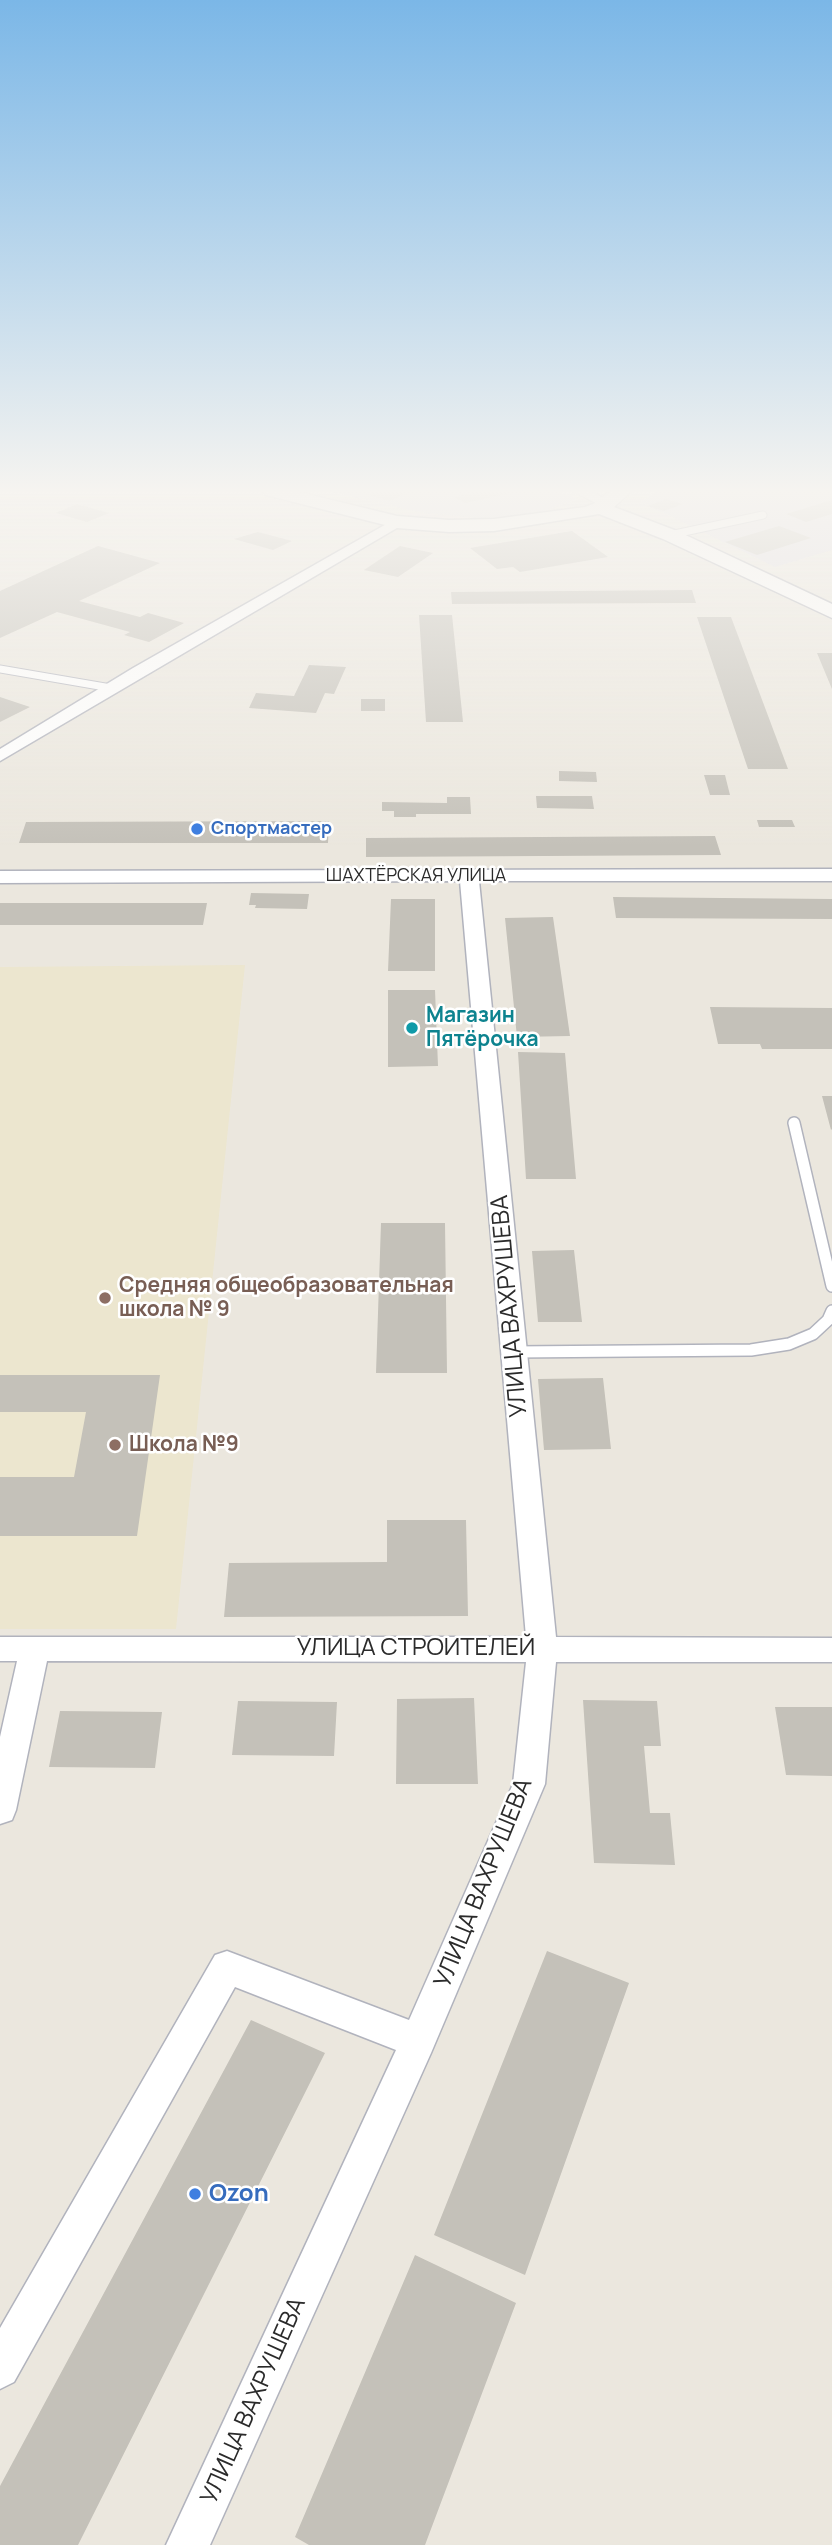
<!DOCTYPE html>
<meta charset="utf-8">
<style>
body{margin:0}
canvas{display:block;background:#ebe7de}
</style>
<canvas width="832" height="2545"></canvas>
<script>
const context = document.querySelector('canvas').getContext('2d');
context.lineJoin = 'round';
function fillPath(path, color) { context.fillStyle = color; context.fill(path, 'evenodd'); }
const toPath = rows => new Path2D(rows.map(r => 'M' + r).join(''));
function trace(path, color, width, dash) { context.strokeStyle = color; context.lineWidth = width; context.lineCap = dash ? 'butt' : 'round'; context.setLineDash(dash || []); context.stroke(path); }
function label(font, color, halo, rows, align = 'center') {
  context.font = font + ' Manrope,sans-serif'; context.lineWidth = 5; context.setLineDash([]); context.textBaseline = 'middle'; context.strokeStyle = halo; context.fillStyle = color; for (const [text, x, y, turn = 0] of rows) {
    context.save(); context.translate(x, y); context.rotate((+turn || 0) * Math.PI / 180); context.textAlign = isNaN(turn) ? turn : align; if (halo) context.strokeText(text, 0, 0); context.fillText(text, 0, 0); context.restore();
  }
}
fillPath(toPath([
 [327,491,556,491,578,499,544,511,490,519,424,513],
 [656,491,832,491,832,550,775,567,641,502]
]), '#e1dee5');
fillPath(toPath([
 [245,965,176,1629,0,1629,0,967]
]), '#ece6cf');
fillPath(toPath([
 [375,491,411,491,390,501,368,495],
 [479,491,516,491,516,492,465,503,454,497],
 [666,499,683,504,664,511,647,506],
 [832,500,832,514,806,522,786,514],
 [77,504,109,513,87,522,56,513],
 [779,526,811,538,757,555,725,542],
 [572,531,608,557,520,572,513,567,497,569,470,548],
 [258,532,292,541,273,550,234,539],
 [98,546,160,563,79,601,140,617,148,613,184,623,149,642,124,635,130,632,57,612,0,638,0,591],
 [400,546,433,553,398,577,364,570],
 [692,590,696,603,452,604,451,592],
 [419,615,452,615,463,722,426,722],
 [697,617,731,617,788,769,748,769],
 [817,653,832,653,832,689],
 [309,665,346,667,334,694,325,693,316,713,249,708,256,693,294,696],
 [0,697,30,707,0,722],
 [361,699,385,699,385,711,361,711],
 [559,771,596,772,597,782,559,781],
 [704,775,725,775,730,795,710,795],
 [536,796,592,796,594,809,537,808],
 [447,797,470,797,471,814,416,814,416,817,394,817,394,811,382,811,382,802,447,803],
 [757,820,792,820,795,827,759,827],
 [329,821,328,843,19,843,26,822],
 [715,836,721,855,366,857,366,838],
 [251,893,309,894,307,909,255,908,256,905,249,905],
 [613,897,832,899,832,919,616,918],
 [391,899,435,899,435,971,388,971],
 [0,903,207,903,203,925,0,925],
 [553,917,570,1036,517,1037,505,918],
 [388,990,435,990,438,1066,388,1067],
 [710,1007,832,1008,832,1049,762,1049,760,1044,718,1044],
 [518,1052,565,1053,576,1179,526,1179],
 [822,1096,832,1096,832,1129,831,1130],
 [381,1223,445,1223,447,1373,376,1373],
 [574,1250,582,1322,538,1322,532,1251],
 [0,1375,160,1375,137,1536,0,1536,0,1477,74,1477,86,1412,0,1412],
 [603,1378,611,1449,544,1450,538,1379],
 [387,1520,466,1520,468,1616,224,1617,229,1563,387,1562],
 [474,1698,478,1784,396,1784,397,1699],
 [583,1700,657,1701,661,1746,644,1746,650,1813,670,1813,675,1865,594,1863],
 [238,1701,337,1702,334,1756,232,1755],
 [775,1707,832,1707,832,1776,786,1775],
 [60,1711,162,1712,155,1768,49,1767],
 [547,1951,629,1983,525,2275,434,2235],
 [251,2020,325,2053,78,2545,0,2545,0,2486],
 [415,2255,516,2303,425,2545,309,2545,295,2537]
]), '#c4c1b9');
const serviceFar1 = toPath([
 [670,535,763,515],
 [0,669,111,688]
]);
const service = toPath([
 [794,1123,832,1286],
 [514,1352,751,1350,789,1344,813,1334,828,1320,832,1311]
]);
const minor = toPath([
 [572,491,590,491,613,503,607,507,602,506,572,491],
 [397,518,404,522,402,525,0,761,0,749,133,668,397,518],
 [832,869,832,881,479,881,556,1637,832,1638,832,1662,556,1662,545,1784,431,2053,210,2545,166,2545,396,2050,235,1987,14,2382,0,2389,0,2328,215,1955,227,1951,409,2020,513,1784,526,1662,47,1661,16,1810,12,1820,0,1824,0,1737,17,1661,0,1661,0,1637,526,1637,460,881,0,883,0,871,832,869]
]);
const secondary = toPath([
 [263,491,295,491,397,516,449,520,494,519,585,507,593,504,611,491,632,491,614,507,677,531,832,604,832,618,663,539,599,514,494,531,449,532,397,528,266,495,263,491]
]);
trace(serviceFar1, '#b1b3bd', 9);
trace(service, '#b1b3bd', 14);
trace(minor, '#b1b3bd', 3);
trace(secondary, '#b1b3bd', 3);
trace(serviceFar1, '#fff', 7);
trace(service, '#fff', 11);
fillPath(minor, '#fff');
fillPath(secondary, '#fff');
const sky = context.createLinearGradient(0, 0, 0, 847);
sky.addColorStop(0, '#7bb7e7');
sky.addColorStop(0.58, '#f6f4f0');
sky.addColorStop(1, '#f6f4f000');
context.fillStyle = sky;
context.fillRect(0, 0, 832, 847);
for (const [x, y, r, color] of [
 [197,829,7,"#3f7fe0"],
 [412,1028,7,"#0f9aa8"],
 [105,1298,7,"#8d6e63"],
 [115,1445,7,"#8d6e63"],
 [195,2194,7,"#3f7fe0"]
]) { const dot = new Path2D(); dot.arc(x, y, r, 0, 2 * Math.PI); context.fillStyle = color; context.fill(dot); trace(dot, '#fff', 2.5); }
label('bold 18px', '#366cbe', '#fff', [
 ["Спортмастер",211,829]
], 'left');
label('18px', '#2b2b2b', '#fff', [
 ["ШАХТЁРСКАЯ УЛИЦА",416,876]
]);
label('bold 21px', '#0d838f', '#fff', [
 ["Магазин",426,1016],
 ["Пятёрочка",426,1040]
], 'left');
label('bold 21px', '#785e54', '#fff', [
 ["Средняя общеобразовательная",119,1286],
 ["школа № 9",119,1310],
 ["Школа №9",129,1445]
], 'left');
label('24px', '#2b2b2b', '#fff', [
 ["УЛИЦА ВАХРУШЕВА",510,1306,-95],
 ["УЛИЦА СТРОИТЕЛЕЙ",416,1648],
 ["УЛИЦА ВАХРУШЕВА",484,1883,-68],
 ["УЛИЦА ВАХРУШЕВА",254,2401,-66]
]);
label('bold 24px', '#366cbe', '#fff', [
 ["Ozon",209,2194]
], 'left');
</script>
